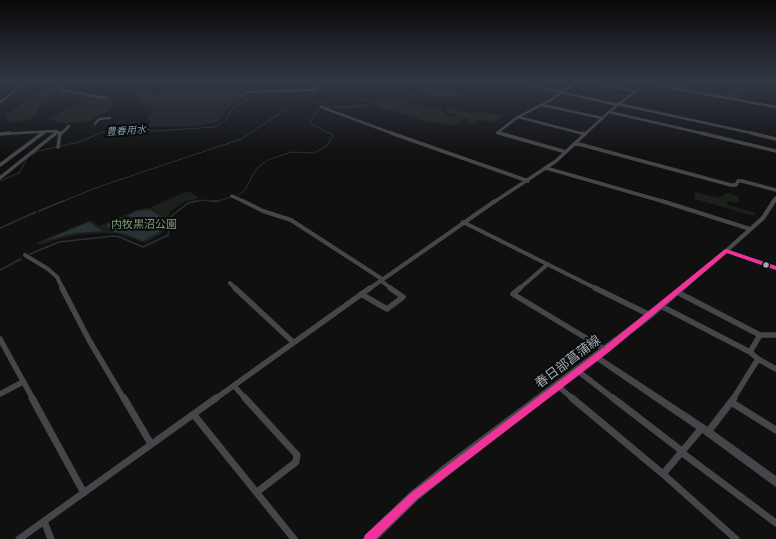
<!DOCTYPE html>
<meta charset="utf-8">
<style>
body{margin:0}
canvas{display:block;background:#101011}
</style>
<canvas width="776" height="539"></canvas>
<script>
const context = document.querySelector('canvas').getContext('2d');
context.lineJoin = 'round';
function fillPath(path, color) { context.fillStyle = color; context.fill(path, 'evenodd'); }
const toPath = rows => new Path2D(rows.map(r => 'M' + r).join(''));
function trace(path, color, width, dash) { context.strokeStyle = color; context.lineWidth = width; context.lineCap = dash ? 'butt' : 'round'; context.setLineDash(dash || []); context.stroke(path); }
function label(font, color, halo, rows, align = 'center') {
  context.font = font + ' Montserrat,"Noto Sans JP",sans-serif'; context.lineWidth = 4; context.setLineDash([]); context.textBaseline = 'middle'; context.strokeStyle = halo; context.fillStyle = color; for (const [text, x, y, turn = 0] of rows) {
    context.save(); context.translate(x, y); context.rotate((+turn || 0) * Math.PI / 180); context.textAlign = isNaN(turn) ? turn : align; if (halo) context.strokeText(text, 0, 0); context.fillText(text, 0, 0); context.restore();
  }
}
fillPath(toPath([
 [152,81,259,81,250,84,246,91,248,93,246,97,234,103,225,110,218,122,199,126,166,127,147,126,151,121,147,119,151,113,157,109,144,111,146,107,128,90,154,87,151,93,163,92,168,84,148,84]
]), '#1d1d1f');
fillPath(toPath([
 [335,81,363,81,374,83,377,82,373,81,399,81,387,85,360,86,356,91,352,92,331,89,330,88,337,83],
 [452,81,491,81,477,88,464,85,451,91,474,97,472,99,435,97,418,94],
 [697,81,749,81,740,99,681,88],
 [711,83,727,85,734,88,729,92,717,91,704,85],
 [49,86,58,86,62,89,110,98,113,103,111,109,87,122,62,123,47,119,74,106,89,101,56,94,40,106,35,116,29,120,9,122,5,116],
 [403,100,424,107,439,107,444,114,464,119,455,126,436,122,433,123,375,106],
 [443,107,470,113,485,112,502,116,493,122,478,120,471,125,465,123,468,119,450,114],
 [188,191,199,198,184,202,170,212,164,223,164,232,145,243,116,233,83,234,58,239,40,245,36,243,91,220,99,226,137,210,149,208],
 [695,192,719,198,727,193,739,197,738,203,727,201,728,205,756,213,754,216,695,199]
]), '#1b201b');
fillPath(toPath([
 [150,210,162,217,161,224,127,216,137,211],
 [122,217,159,226,159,232,143,241,126,234,114,232,106,225],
 [89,222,102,231,74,233,41,242]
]), '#293236');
trace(toPath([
 [278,89,293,89],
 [317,89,339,90,370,102],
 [258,90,270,90],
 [305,98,324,104],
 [324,107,351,107,400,100,447,81],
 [31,155,38,151,79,142,106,131,134,128,154,131,215,127,225,121,234,107,250,98,253,92],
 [0,181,19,173,28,157],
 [238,195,245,190,256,169,268,160,291,152,314,153,327,146,333,135,311,124,311,120,320,108],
 [61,202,101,186,241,139,303,98],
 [192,202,203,200,215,202,231,197]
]), '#293236', 1);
trace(toPath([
 [211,201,217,201],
 [39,211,63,201],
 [0,228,36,212],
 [30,254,59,242,113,236,120,237,143,247,168,235,170,217,188,203,197,201],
 [0,270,21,259]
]), '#293236', 1.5);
trace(toPath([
 [54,81,62,90,105,98],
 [584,81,634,91],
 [758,81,776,85],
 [645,83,776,107],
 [529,85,618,105],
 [677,88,693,81],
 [246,92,316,90],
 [618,104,756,134],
 [542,105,602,118],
 [321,107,394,134],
 [609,112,705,134],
 [518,117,584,134],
 [95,124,99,119,110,118],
 [497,133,518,117,551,100,577,81],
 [497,133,502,134],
 [0,134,56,131,61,134],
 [42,134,45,132],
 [55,134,58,132],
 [61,134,69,126],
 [585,134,609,112,648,81]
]), '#454649', 2.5);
trace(toPath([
 [391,133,528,181],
 [499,133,566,152],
 [582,133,584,134],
 [701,133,776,151],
 [751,133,776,139],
 [0,134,10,133],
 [575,143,731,185,736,185,738,181,742,181,776,190],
 [58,147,60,133],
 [0,165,43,133],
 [546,168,665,202],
 [0,178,56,133],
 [232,196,245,202],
 [494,202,556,161,586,133]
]), '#454649', 3.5);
trace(toPath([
 [243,201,263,211,291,220,382,279],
 [662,201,750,229],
 [463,222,597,289],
 [25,255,48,269,57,277,63,289],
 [380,280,392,289],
 [230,283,236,289],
 [369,289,495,201],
 [519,289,548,264]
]), '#454649', 4);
trace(toPath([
 [62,288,89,340,124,399],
 [235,288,293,342],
 [520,288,513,294,606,350],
 [595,288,650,315],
 [677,292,760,335,776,335],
 [361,294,387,309,403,297,390,288],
 [661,306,750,352,758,359,776,369],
 [0,339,33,399],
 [750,352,760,335],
 [578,371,614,399],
 [234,386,246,399],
 [558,386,573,399],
 [0,394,23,382],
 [215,399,370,288],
 [733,399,758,359]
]), '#454649', 5.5);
trace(toPath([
 [32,398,84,493],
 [124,398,151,444],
 [245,398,297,455,296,462,257,492],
 [572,398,663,474,736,539],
 [613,398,682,451],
 [731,402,734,398],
 [194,415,294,539],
 [708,432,731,402,776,430],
 [681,452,776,523],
 [663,474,701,429],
 [44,521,51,539],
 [19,539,216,398]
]), '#454649', 7);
fillPath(toPath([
 [25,81,40,81,25,84,0,104,0,101,25,81],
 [322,81,326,81,316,89,314,89,314,87,322,81],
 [726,249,776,266,776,270,724,252,723,251,724,250,726,249],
 [597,354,711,429,776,476,776,487,773,485,705,435,594,359,593,357,594,355,597,354]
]), '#454649');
fillPath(toPath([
 [776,196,776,202,765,219,728,252,653,317,454,471,418,500,378,539,363,539,365,535,410,492,446,463,647,313,724,250,761,217,774,197,776,196]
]), '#47494b');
fillPath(toPath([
 [726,249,776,266,776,270,727,253,609,352,417,499,376,539,364,539,365,535,411,493,603,348,724,250,726,249]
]), '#ef339a');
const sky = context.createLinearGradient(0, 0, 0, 156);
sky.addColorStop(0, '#090909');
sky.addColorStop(0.52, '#313743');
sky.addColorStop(1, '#31374300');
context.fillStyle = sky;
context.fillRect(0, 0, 776, 156);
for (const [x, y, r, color] of [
 [766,265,3.5,"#a2a8b1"]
]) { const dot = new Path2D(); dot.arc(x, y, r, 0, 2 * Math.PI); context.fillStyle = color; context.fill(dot); trace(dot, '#0b0b0c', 1.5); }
label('italic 10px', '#7b99aa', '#0b0b0c', [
 ["豊春用水",126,131,-4]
]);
label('11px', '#7c9b7a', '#0b0b0c', [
 ["内牧黒沼公園",144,225]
]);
label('13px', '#a2a8b1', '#0b0b0c', [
 ["春日部菖蒲線",568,362,-37]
]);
</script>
